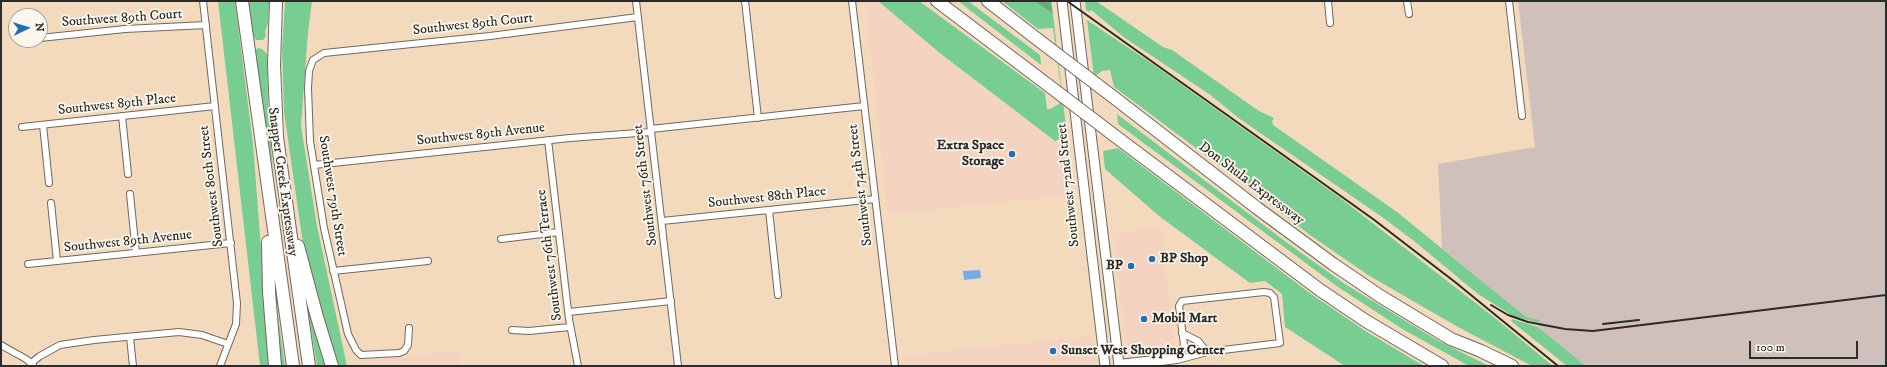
<!DOCTYPE html>
<style>
body{margin:0}
#map{position:relative;width:1887px;height:367px;overflow:hidden;background:#f4dabd;font-family:"IM FELL DW Pica",serif}
canvas{display:block}
.frame{position:absolute;inset:0;border:2px solid #2b2b2b;pointer-events:none}
.north{position:absolute;left:8px;top:8px;width:40px;height:40px;box-sizing:border-box;background:#fbf7ec;border:1px solid #a8a59f;border-radius:50%;rotate:86deg;font-size:11px;font-weight:700;line-height:16px;text-align:center;color:#2b2b2b}
.north::after{content:'';display:block;margin:auto;width:14px;height:18px;background:#1f6fb2;clip-path:polygon(50% 0,100% 100%,50% 72%,0 100%)}
.scale{position:absolute;left:1749px;top:341px;width:109px;height:18px;box-sizing:border-box;border:2px solid #2b2b2b;border-top:0;padding-left:5px;font-size:12px;line-height:14px;white-space:nowrap;color:#2b2b2b;-webkit-text-stroke:3px #fbf7ec;paint-order:stroke}
</style>
<div id="map">
<canvas width="1887" height="367"></canvas>
<div class="frame"></div>
<div class="north">N</div>
<div class="scale">100 m</div>
</div>
<script>
const context = document.querySelector('canvas').getContext('2d');
context.lineJoin = 'round';
function fillPath(path, color) { context.fillStyle = color; context.fill(path, 'evenodd'); }
const toPath = rows => new Path2D(rows.map(r => 'M' + r).join(''));
function trace(path, color, width, dash) { context.strokeStyle = color; context.lineWidth = width; context.lineCap = dash ? 'butt' : 'round'; context.setLineDash(dash || []); context.stroke(path); }
function label(font, color, halo, rows, align = 'center') {
  context.font = font + ' "IM FELL DW Pica",serif'; context.lineWidth = 3.5; context.setLineDash([]); context.textBaseline = 'middle'; context.strokeStyle = halo; context.fillStyle = color; for (const [text, x, y, turn = 0] of rows) {
    context.save(); context.translate(x, y); context.rotate((+turn || 0) * Math.PI / 180); context.textAlign = isNaN(turn) ? turn : align; if (halo) context.strokeText(text, 0, 0); context.fillText(text, 0, 0); context.restore();
  }
}
fillPath(toPath([
 [865,1,878,1,979,84,1060,144,1068,143,1074,195,888,214],
 [1161,227,1176,351,1127,357,1113,233],
 [1091,336,1095,366,904,366,903,356],
 [460,351,462,366,355,366,355,362],
 [1222,360,1223,366,1172,366,1173,366]
]), '#f4d3c1');
fillPath(toPath([
 [1518,1,1886,1,1886,366,1586,366,1538,327,1539,320,1526,318,1442,248,1438,164,1535,147]
]), '#d0c0bc');
fillPath(toPath([
 [218,1,235,1,253,144,270,366,260,366],
 [248,1,269,1,268,23,265,32,266,36,263,40,256,40,253,35],
 [285,1,312,1,308,32,301,126,317,226,347,366,336,366,309,271,302,237,284,112,282,51],
 [878,1,919,1,1045,93,1047,109,1050,109,1059,104,1062,97,1053,28,1038,29,1002,1,1034,1,1053,14,1067,136,1055,141,941,54],
 [958,1,968,1,1040,55,1041,65],
 [1085,1,1096,1,1163,47,1172,50,1259,111,1274,118,1272,121,1273,125,1397,212,1526,317,1540,320,1538,323,1513,316,1478,294,1414,241,1382,217,1240,119,1209,94,1125,38,1091,10,1089,12,1086,10],
 [1087,20,1154,65,1339,197,1495,318,1553,366,1532,366,1458,327,1368,275,1310,235,1235,177,1114,87,1110,70,1102,71,1094,77],
 [258,48,262,49,267,54,268,105,273,170,254,51],
 [1117,114,1286,242,1345,284,1437,340,1489,366,1469,366,1404,330,1338,287,1118,124],
 [1118,148,1311,294,1367,332,1424,366,1345,366,1285,327,1282,294,1265,281,1250,283,1159,216,1105,169,1103,151],
 [275,291,280,331,285,366,279,366],
 [308,310,310,310,329,366,317,366],
 [1512,319,1538,327,1586,366,1567,366,1511,321]
]), '#78ce92');
fillPath(toPath([
 [1034,1,1051,1,1053,14,1040,5]
]), '#62b17c');
fillPath(toPath([
 [980,270,981,278,964,280,963,271]
]), '#74ace3');
const street = toPath([
 [203,1,237,303,236,324,220,366],
 [636,1,678,366],
 [745,1,758,118],
 [852,1,895,366],
 [1328,1,1330,23],
 [1407,1,1409,14],
 [1509,1,1522,116],
 [40,38,125,29,206,25],
 [122,116,128,174],
 [43,125,49,183],
 [22,127,215,106],
 [651,129,864,106],
 [548,140,569,319,578,366],
 [314,165,570,138,651,132],
 [130,194,136,253],
 [51,203,57,261],
 [769,210,778,295],
 [662,221,875,199],
 [501,239,559,232],
 [28,264,231,243],
 [333,271,428,261],
 [569,312,671,301],
 [409,328,408,345,404,351,399,353,361,355,356,350,348,334,324,228,310,141,308,88,309,71,313,60,324,53,490,36,638,17],
 [512,330,529,331,570,327],
 [1182,333,1198,341,1207,352],
 [130,337,133,366],
 [1,345,26,359,33,365],
 [31,363,40,356,60,345,94,340,179,332,202,335,228,344],
 [1119,363,1172,357,1181,352,1184,345,1179,306,1182,301,1264,292,1270,293,1274,297,1280,343,1207,352,1177,360,1129,366]
]);
const secondary = toPath([
 [1062,1,1105,366],
 [1075,1,1119,366]
]);
const highway = toPath([
 [242,1,293,366],
 [276,1,274,65,277,137,309,366],
 [937,1,1048,85],
 [988,1,1037,39],
 [1112,96,1257,208,1333,264,1380,296,1451,339,1481,351,1512,366],
 [1115,136,1320,290,1366,321,1442,366],
 [268,242,269,292,275,366],
 [298,246,317,317,332,366]
]);
trace(street, '#71685e', 8);
trace(secondary, '#71685e', 11);
trace(highway, '#71685e', 14);
trace(street, '#fff', 6);
trace(secondary, '#fff', 9);
trace(highway, '#fff', 12);
trace(toPath([
 [1067,1,1373,219,1455,282,1558,366],
 [1491,305,1508,315,1528,322,1565,329,1593,331,1886,295],
 [1603,324,1639,320]
]), '#2b2b2b', 2);
const highwayBridge = toPath([
 [1037,39,1112,96],
 [1048,85,1115,136]
]);
trace(highwayBridge, '#71685e', 14, []);
trace(highwayBridge, '#fff', 12);
for (const [x, y, r, color] of [
 [1012,154,4,"#1f6fb2"],
 [1152,259,4,"#1f6fb2"],
 [1131,266,4,"#1f6fb2"],
 [1144,319,4,"#1f6fb2"],
 [1053,351,4,"#1f6fb2"]
]) { const dot = new Path2D(); dot.arc(x, y, r, 0, 2 * Math.PI); context.fillStyle = color; context.fill(dot); trace(dot, '#fbf7ec', 1.5); }
label('14px', '#2b2b2b', '#fbf7ec', [
 ["Southwest 89th Court",122,19,-4],
 ["Southwest 89th Court",473,25,-6],
 ["Southwest 89th Place",117,105,-6],
 ["Southwest 89th Avenue",481,135,-6],
 ["Snapper Creek Expressway",282,182,82],
 ["Don Shula Expressway",1251,184,37],
 ["Southwest 76th Street",646,185,-97],
 ["Southwest 74th Street",861,185,-97],
 ["Southwest 72nd Street",1069,185,-96],
 ["Southwest 80th Street",212,186,-97],
 ["Southwest 79th Street",332,196,81],
 ["Southwest 88th Place",767,198,-6],
 ["Southwest 89th Avenue",128,242,-6],
 ["Southwest 76th Terrace",550,255,-97]
]);
label('bold 14px', '#2b2b2b', '#fbf7ec', [
 ["Extra Space",1004,146,"right"],
 ["Storage",1004,162,"right"],
 ["BP Shop",1160,259],
 ["BP",1123,266,"right"],
 ["Mobil Mart",1152,319],
 ["Sunset West Shopping Center",1061,351]
], 'left');
</script>
